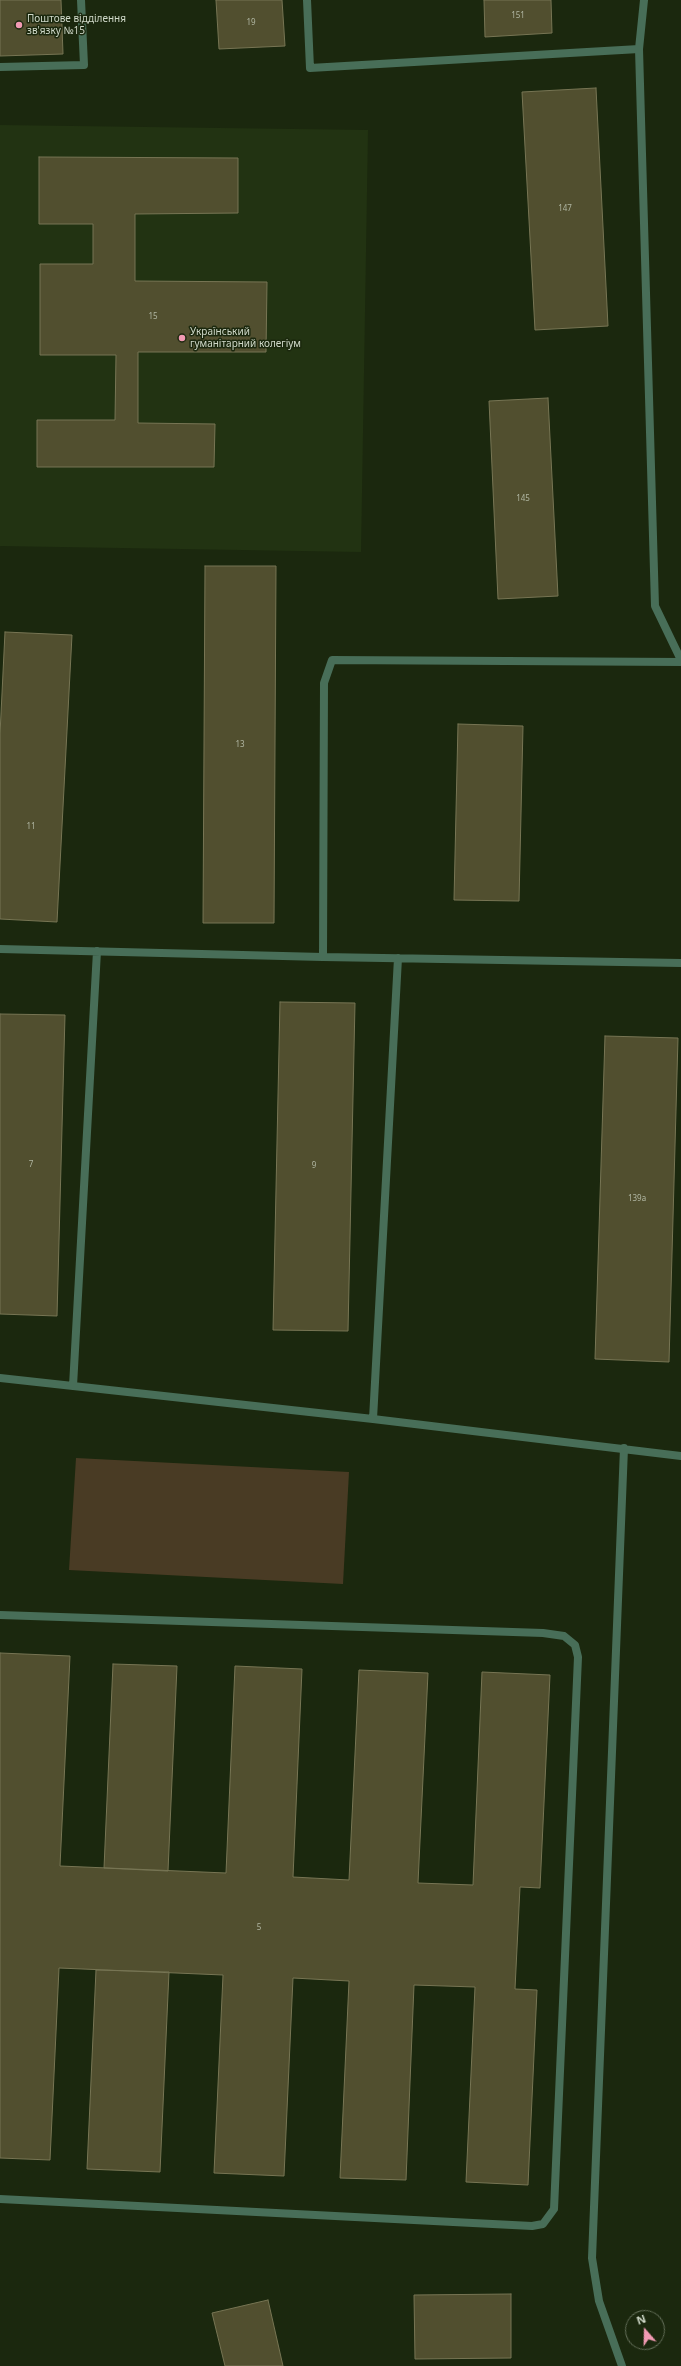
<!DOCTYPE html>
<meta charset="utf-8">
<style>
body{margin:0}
#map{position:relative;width:681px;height:2366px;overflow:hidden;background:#1b280e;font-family:"Noto Sans",sans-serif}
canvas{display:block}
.north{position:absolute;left:625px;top:2310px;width:40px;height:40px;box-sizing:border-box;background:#1b280e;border:1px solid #636e58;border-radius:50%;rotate:340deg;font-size:11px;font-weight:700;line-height:16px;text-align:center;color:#cfd8c8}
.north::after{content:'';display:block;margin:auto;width:14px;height:18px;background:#f19ab3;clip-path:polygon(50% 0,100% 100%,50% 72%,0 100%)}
</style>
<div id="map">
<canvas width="681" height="2366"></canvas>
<div class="north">N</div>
</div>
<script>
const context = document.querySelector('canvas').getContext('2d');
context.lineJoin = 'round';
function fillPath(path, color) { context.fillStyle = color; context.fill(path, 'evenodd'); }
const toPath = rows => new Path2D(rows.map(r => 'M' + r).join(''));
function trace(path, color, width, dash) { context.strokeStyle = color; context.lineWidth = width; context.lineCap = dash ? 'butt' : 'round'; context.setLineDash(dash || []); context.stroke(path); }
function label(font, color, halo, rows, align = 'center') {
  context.font = font + ' "Noto Sans",sans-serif'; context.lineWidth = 3; context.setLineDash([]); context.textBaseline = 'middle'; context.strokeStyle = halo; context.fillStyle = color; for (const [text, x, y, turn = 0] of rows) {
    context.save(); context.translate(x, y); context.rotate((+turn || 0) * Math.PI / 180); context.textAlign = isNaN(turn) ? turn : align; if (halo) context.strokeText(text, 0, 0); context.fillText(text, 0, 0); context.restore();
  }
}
fillPath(toPath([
 [0,125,368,130,361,552,0,546]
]), '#223312');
fillPath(toPath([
 [76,1458,349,1472,343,1584,69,1570]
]), '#493b24');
const building = toPath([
 [0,0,61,0,63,54,0,56,0,0],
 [216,0,282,0,285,46,219,49,216,0],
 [484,0,551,0,552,33,485,37,484,0],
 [596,88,608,326,535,330,522,92,596,88],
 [39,157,238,158,238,213,135,214,135,281,267,282,266,352,138,352,138,423,215,424,214,467,37,467,37,420,115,420,116,355,40,355,40,264,93,264,93,224,39,224,39,157],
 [548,398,558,596,498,599,489,401,548,398],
 [205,566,276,566,274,923,203,923,205,566],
 [5,632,72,635,57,922,0,919,0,734,5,632],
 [458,724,523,726,519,901,454,900,458,724],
 [280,1002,355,1003,348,1331,273,1330,280,1002],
 [0,1014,65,1015,57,1316,0,1314,0,1014],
 [605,1036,678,1038,669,1362,595,1359,605,1036],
 [0,1653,70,1656,60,1866,226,1873,235,1666,302,1669,293,1877,349,1880,359,1670,428,1673,418,1883,473,1885,482,1672,550,1675,540,1888,520,1887,515,1989,537,1990,528,2185,466,2182,475,1987,414,1985,406,2180,340,2178,349,1981,293,1978,284,2176,214,2173,223,1975,59,1968,50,2160,0,2158,0,1653],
 [113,1664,177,1666,168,1871,104,1868,113,1664],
 [96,1970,169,1972,160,2172,87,2169,96,1970],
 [511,2294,511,2358,415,2359,414,2295,511,2294],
 [268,2300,283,2366,225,2366,212,2313,268,2300]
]);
fillPath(building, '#514f2f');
trace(building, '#777554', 1);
trace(toPath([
 [307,0,310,68,639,49],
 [644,0,639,49,655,606,681,660],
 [0,67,84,65,81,0],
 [0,949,323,957,681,963],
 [323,957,324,683,332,660,681,662],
 [0,1378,373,1419,681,1456],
 [73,1386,97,951],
 [373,1419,398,958],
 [0,1615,543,1633,564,1636,575,1645,578,1657,554,2209,543,2224,532,2226,0,2199],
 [622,2366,599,2301,592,2258,624,1448]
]), '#486e58', 8);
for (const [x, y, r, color] of [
 [19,25,4,"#f19ab3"],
 [182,338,4,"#f19ab3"]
]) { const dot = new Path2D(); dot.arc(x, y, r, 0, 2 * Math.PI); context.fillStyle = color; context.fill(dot); trace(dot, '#1b280e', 1.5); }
label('8px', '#b0b6a2', null, [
 ["151",518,16],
 ["19",251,23],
 ["147",565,209],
 ["15",153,317],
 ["145",523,499],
 ["13",240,745],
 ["11",31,827],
 ["7",31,1165],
 ["9",314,1166],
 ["139а",637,1199],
 ["5",259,1928]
]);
label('10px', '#cfd8c8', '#1b280e', [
 ["Поштове відділення",27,19],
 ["зв'язку №15",27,31],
 ["Український",190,332],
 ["гуманітарний колегіум",190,344]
], 'left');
</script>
